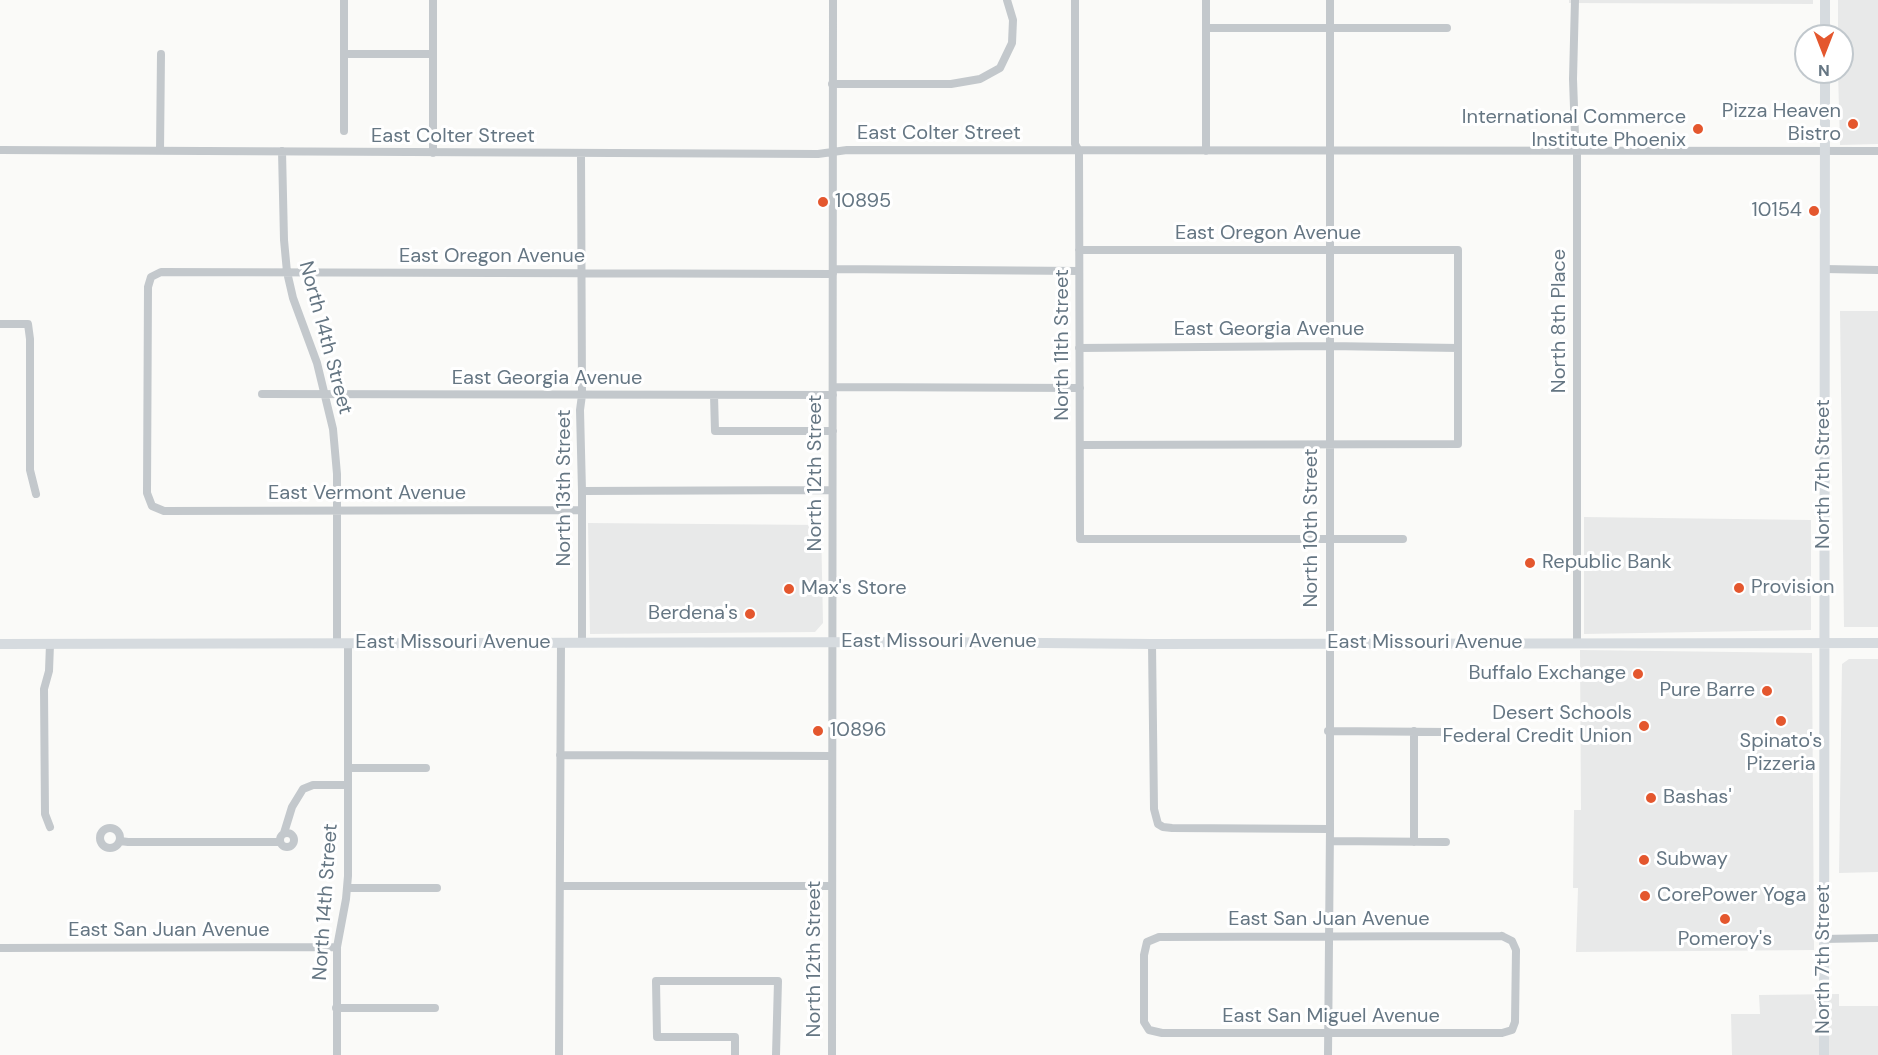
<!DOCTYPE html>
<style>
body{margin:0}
#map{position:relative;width:1878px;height:1055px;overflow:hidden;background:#fafaf8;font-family:"DM Sans",sans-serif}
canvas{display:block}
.north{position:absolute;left:1794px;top:24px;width:60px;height:60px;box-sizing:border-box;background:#fff;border:2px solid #c1c8cd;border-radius:50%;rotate:180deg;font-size:16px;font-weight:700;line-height:24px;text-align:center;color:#657683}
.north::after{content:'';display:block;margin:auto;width:21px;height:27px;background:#e4572e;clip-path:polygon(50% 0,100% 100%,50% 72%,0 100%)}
</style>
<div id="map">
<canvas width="1878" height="1055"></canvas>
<div class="north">N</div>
</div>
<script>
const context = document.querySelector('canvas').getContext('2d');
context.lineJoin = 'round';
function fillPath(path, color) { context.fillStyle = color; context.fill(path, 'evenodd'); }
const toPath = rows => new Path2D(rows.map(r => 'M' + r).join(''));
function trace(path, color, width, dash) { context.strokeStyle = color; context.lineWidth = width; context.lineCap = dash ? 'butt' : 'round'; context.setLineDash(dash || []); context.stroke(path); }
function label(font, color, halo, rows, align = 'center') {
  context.font = font + ' "DM Sans",sans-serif'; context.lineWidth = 6; context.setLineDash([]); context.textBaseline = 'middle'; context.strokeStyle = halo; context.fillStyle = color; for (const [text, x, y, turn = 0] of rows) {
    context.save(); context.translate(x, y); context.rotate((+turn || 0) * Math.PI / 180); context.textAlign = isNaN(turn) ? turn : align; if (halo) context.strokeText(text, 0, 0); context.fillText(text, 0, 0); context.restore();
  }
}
fillPath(toPath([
 [1569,0,1813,0,1813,4,1569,3],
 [1838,0,1878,0,1878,144,1840,145,1838,72,1842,72,1842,36,1838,36],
 [1840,311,1878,311,1878,627,1844,627],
 [1584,517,1811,520,1811,630,1584,634],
 [588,523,821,525,823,623,815,632,590,634],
 [1580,650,1812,653,1814,950,1576,952,1578,888,1573,888,1574,810,1581,810],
 [1849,659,1878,659,1878,872,1839,873,1842,664],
 [1839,994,1839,1006,1878,1006,1878,1055,1732,1055,1731,1014,1760,1014,1759,995]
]), '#e8e9e9');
trace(toPath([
 [344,0,344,54,433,54],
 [433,0,433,153],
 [1075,0,1075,144,1079,151,1080,539,1403,539],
 [1575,0,1573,79,1575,136,1577,150,1577,642],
 [1206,28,1447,28],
 [832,84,951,84,980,79,1000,68,1012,43,1013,20,1007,0],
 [344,131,344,54],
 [0,150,818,154,847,150,1878,151],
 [160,151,161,54],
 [282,151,284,240,287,272,293,298,317,363,333,429,337,474,337,643],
 [1206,151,1206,0],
 [581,154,582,395,580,410,582,491,582,643],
 [1079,250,1458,250,1458,444,1080,445],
 [833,269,1079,271],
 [1825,269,1878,270],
 [0,324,28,324,30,339,30,470,36,494],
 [1079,348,1329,346,1458,348],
 [833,387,1080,388],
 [262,394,833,395],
 [714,395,715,431,833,431],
 [582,491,832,490],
 [582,510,164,511,152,506,147,493,148,287,151,277,161,272,833,274],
 [1152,644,1154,809,1158,824,1163,827,1172,828,1330,829],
 [1328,731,1447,732],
 [1414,731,1414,842],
 [560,755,832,756],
 [348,768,426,768],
 [50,827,45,814,44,689,49,671,50,644],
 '100 838a10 10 0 1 1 20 0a10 10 0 1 1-20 0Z',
 '280 840a7 7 0 1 1 14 0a7 7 0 1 1-14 0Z',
 [284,833,292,807,303,789,313,785,348,785],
 [120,841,128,842,280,842],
 [1330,841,1446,842],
 [560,886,832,886],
 [347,888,437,888],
 [1502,936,1512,941,1516,950,1515,1022,1512,1030,1502,1033,1162,1033,1149,1030,1144,1022,1144,955,1147,942,1159,937,1502,936],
 [1823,939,1878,938],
 [0,948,337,947],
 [336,1008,435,1008],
 [337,1055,337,947,346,899,348,876,348,643],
 [559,1055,561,642],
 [735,1055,735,1037,657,1037,656,981,778,981,776,1055],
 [832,1055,833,0],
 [1328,1055,1330,829,1330,0]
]), '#c3c8cc', 8);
trace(toPath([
 [1825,0,1825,36],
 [0,644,937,642,1152,644,1878,643],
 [1824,1055,1825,72]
]), '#d6dbdf', 10);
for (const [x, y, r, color] of [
 [1853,124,6,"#e4572e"],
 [1698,129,6,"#e4572e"],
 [823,202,6,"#e4572e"],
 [1814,211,6,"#e4572e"],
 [1530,563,6,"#e4572e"],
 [1739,588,6,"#e4572e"],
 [789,589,6,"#e4572e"],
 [750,614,6,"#e4572e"],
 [1638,674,6,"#e4572e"],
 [1767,691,6,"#e4572e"],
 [1781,721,6,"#e4572e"],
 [1644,726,6,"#e4572e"],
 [818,731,6,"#e4572e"],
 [1651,798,6,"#e4572e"],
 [1644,860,6,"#e4572e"],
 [1645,896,6,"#e4572e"],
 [1725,919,6,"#e4572e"]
]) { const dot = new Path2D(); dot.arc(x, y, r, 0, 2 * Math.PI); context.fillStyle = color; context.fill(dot); trace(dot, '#fff', 2); }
label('20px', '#657683', '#fff', [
 ["Pizza Heaven",1841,112,"right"],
 ["Bistro",1841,135,"right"],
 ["International Commerce",1686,118,"right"],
 ["Institute Phoenix",1686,141,"right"],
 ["10895",835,202],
 ["10154",1802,211,"right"],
 ["Republic Bank",1542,563],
 ["Provision",1751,588],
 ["Max's Store",801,589],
 ["Berdena's",738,614,"right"],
 ["Buffalo Exchange",1626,674,"right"],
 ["Pure Barre",1755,691,"right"],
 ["Desert Schools",1632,714,"right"],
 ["Federal Credit Union",1632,737,"right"],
 ["10896",830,731],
 ["Spinato's",1781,742,"center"],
 ["Pizzeria",1781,765,"center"],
 ["Bashas'",1663,798],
 ["Subway",1656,860],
 ["CorePower Yoga",1657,896],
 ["Pomeroy's",1725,940,"center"]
], 'left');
label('20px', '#657683', '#fff', [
 ["East Colter Street",939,134],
 ["East Colter Street",453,137],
 ["East Oregon Avenue",1268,234],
 ["East Oregon Avenue",492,257],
 ["North 8th Place",1560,321,-90],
 ["East Georgia Avenue",1269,330],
 ["North 14th Street",325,338,75],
 ["North 11th Street",1063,345,-90],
 ["East Georgia Avenue",547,379],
 ["North 12th Street",816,473,-90],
 ["North 7th Street",1824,474,-90],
 ["North 13th Street",565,488,-90],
 ["East Vermont Avenue",367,494],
 ["North 10th Street",1312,528,-90],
 ["East Missouri Avenue",939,642],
 ["East Missouri Avenue",453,643],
 ["East Missouri Avenue",1425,643],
 ["North 14th Street",326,902,-86],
 ["East San Juan Avenue",1329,920],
 ["East San Juan Avenue",169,931],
 ["North 12th Street",815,959,-90],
 ["North 7th Street",1824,959,-90],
 ["East San Miguel Avenue",1331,1017]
]);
</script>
